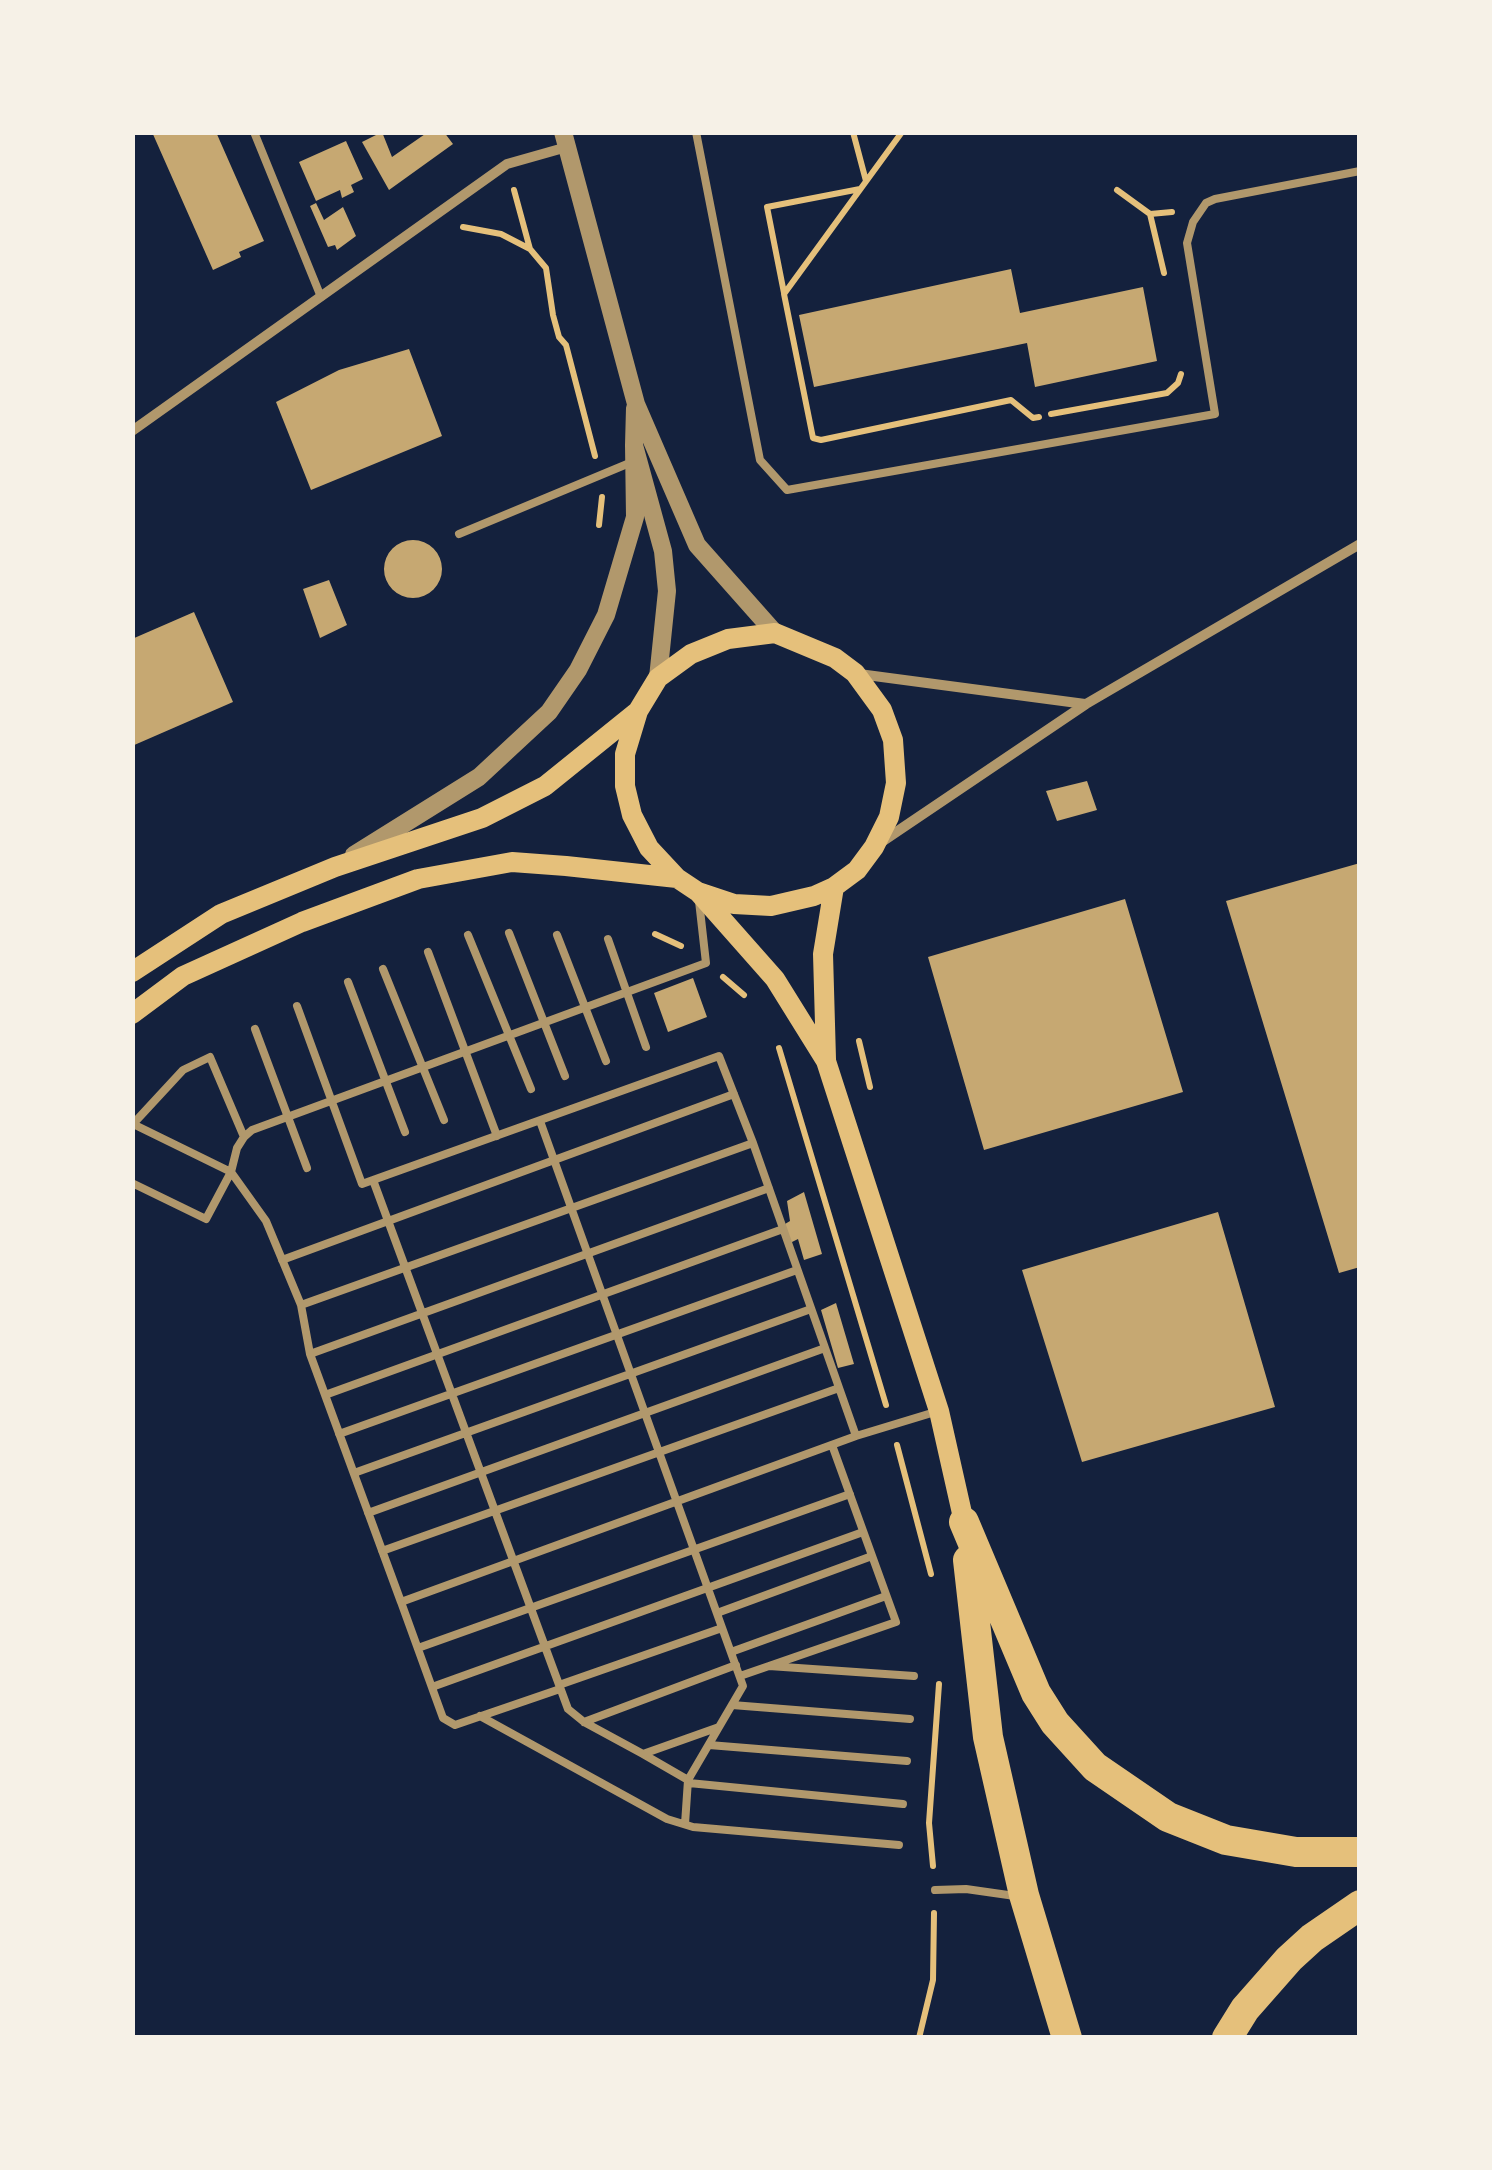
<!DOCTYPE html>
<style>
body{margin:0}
#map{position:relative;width:1492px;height:2170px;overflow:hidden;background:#14213d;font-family:"Libre Baskerville",serif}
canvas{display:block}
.frame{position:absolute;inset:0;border:135px solid #f6f1e7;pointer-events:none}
</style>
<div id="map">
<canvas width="1492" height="2170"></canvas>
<div class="frame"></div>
</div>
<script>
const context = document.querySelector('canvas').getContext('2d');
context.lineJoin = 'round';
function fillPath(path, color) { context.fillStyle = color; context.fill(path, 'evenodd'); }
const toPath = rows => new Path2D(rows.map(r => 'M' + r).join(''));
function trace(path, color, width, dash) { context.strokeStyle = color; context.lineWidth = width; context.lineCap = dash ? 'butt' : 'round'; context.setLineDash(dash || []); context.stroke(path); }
fillPath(toPath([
 [152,132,216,132,264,241,239,252,241,257,213,270],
 [382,132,392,157,428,132,444,132,453,144,389,190,362,142],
 [346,141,363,179,351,185,354,192,342,198,340,190,316,201,299,162],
 [316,203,324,220,343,207,356,236,337,250,335,245,328,247,310,206],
 [1011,269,1020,313,1143,287,1157,361,1035,387,1027,343,814,387,799,315],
 [409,349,442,436,311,490,276,402,339,370],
 '384 569a29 29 0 1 1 58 0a29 29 0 1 1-58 0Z',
 [329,580,347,625,320,638,303,589],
 [194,612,233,702,132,746,132,639],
 [1087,781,1097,810,1057,821,1046,791],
 [1360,863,1360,1267,1339,1273,1226,901],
 [1125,899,1183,1092,984,1150,928,957],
 [693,978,707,1017,668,1032,654,993],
 [804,1192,822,1254,804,1260,798,1239,790,1243,785,1224,790,1221,787,1201],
 [1218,1212,1275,1407,1082,1462,1022,1270],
 [836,1303,854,1364,838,1368,821,1310]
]), '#c6a872');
trace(toPath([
 [853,132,866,181],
 [902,132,784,294,813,438,821,440,1011,400,1033,418,1039,417],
 [514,190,530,249],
 [1117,190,1150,214],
 [463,227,501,234,530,249,546,268,553,315,559,337,566,345,595,456],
 [1164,273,1150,214,1172,212],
 [784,293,767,207,860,189],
 [1051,414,1167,393,1178,383,1181,374],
 [599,525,602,497],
 [655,934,681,946],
 [723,977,744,995],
 [859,1041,870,1087],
 [779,1048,886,1405],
 [897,1445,931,1574],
 [933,1866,929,1823,939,1684],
 [919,2038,933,1980,934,1913]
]), '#e5c07b', 6);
trace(toPath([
 [254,132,321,297],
 [696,132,760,460,787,490,1215,414,1187,243,1193,222,1206,203,1215,199,1360,171],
 [459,534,632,462],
 [509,933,565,1076],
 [468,935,531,1089],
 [557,935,606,1061],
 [608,939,646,1047],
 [428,952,497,1136],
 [383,969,444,1120],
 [348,982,405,1132],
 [297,1006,362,1184,373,1180],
 [255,1029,307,1168],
 [540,1121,743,1686,719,1727,643,1754,584,1722,568,1709,373,1180,719,1056,753,1143],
 [132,1183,206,1219,231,1172,133,1124,183,1070,210,1057,244,1137],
 [282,1260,734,1094],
 [301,1305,266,1221,231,1172,237,1148,244,1137,252,1130,706,963,699,901],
 [310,1354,769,1188],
 [325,1395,783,1229],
 [339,1434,797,1270],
 [856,1436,753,1143,301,1305,310,1354,401,1602,856,1436,935,1412],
 [832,1445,896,1622,769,1666,914,1676],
 [354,1473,811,1309],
 [368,1513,825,1348],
 [382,1551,839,1388],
 [401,1602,443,1718,455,1725,560,1689],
 [717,1613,872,1556],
 [418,1648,850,1494],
 [731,1652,886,1596],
 [740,1676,769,1666],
 [559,1685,722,1628],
 [432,1687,863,1532],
 [732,1705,910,1719],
 [480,1716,667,1819,693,1827,899,1845],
 [584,1722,736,1665],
 [709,1745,907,1761],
 [643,1754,688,1780,719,1727],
 [689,1783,903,1804],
 [685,1824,688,1780],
 [935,1890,966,1889,1015,1896]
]), '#b1986c', 8);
trace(toPath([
 [132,431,507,164,567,147],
 [859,674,1085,704],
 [883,841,1086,704,1360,544]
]), '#b1986c', 10);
trace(toPath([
 [563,132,636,404,697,545,775,633],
 [635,408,634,445,663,551,667,591,658,678],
 [354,855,479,777,549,712,578,670,606,615,635,517,634,445]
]), '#b1986c', 18);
trace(toPath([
 [699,893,775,979,826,1061,939,1411,964,1522],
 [132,972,221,914,335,867,482,818,545,786,638,711],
 [132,1014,183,976,302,922,418,879,512,862,566,866,677,878,698,892,734,904,771,906,814,896,834,887,857,870,874,847,889,817,896,783,893,740,882,710,855,673,835,658,775,633,728,639,691,654,658,678,638,711,625,754,625,786,632,815,649,848,677,878],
 [826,1059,823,954,834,887]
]), '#e5c07b', 20);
trace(toPath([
 [964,1522,1036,1693,1055,1723,1095,1767,1168,1817,1226,1840,1296,1852,1360,1852],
 [968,1560,988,1737,1024,1895,1067,2038],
 [1227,2038,1245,2009,1289,1959,1312,1938,1360,1905]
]), '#e5c07b', 30);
</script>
